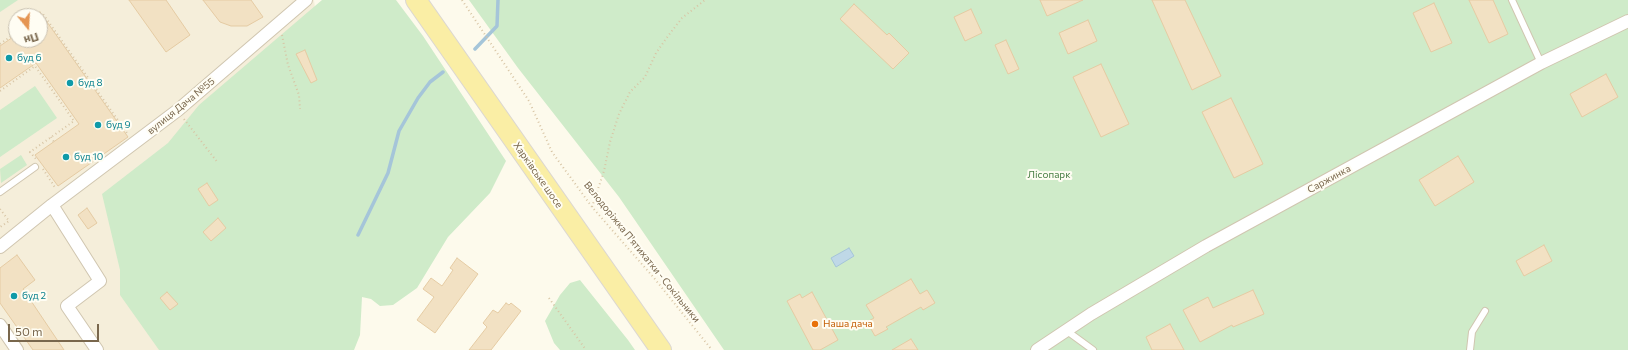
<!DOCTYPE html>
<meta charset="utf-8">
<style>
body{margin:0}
#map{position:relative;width:1628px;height:350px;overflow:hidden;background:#fdfaec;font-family:Commissioner,sans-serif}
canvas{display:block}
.north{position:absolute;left:8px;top:8px;width:40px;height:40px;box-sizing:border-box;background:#fffdf3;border:1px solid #c9c1b1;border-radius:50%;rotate:162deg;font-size:11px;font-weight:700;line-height:16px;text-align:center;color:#79674d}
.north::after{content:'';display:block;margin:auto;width:14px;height:18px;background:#e59552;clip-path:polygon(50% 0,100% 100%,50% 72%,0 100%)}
.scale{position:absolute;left:8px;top:324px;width:91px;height:18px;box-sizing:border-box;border:2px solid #79674d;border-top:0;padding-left:5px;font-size:12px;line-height:14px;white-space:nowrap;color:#79674d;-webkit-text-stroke:3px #fffdf3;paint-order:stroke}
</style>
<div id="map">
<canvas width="1628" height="350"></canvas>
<div class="north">Пн</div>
<div class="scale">50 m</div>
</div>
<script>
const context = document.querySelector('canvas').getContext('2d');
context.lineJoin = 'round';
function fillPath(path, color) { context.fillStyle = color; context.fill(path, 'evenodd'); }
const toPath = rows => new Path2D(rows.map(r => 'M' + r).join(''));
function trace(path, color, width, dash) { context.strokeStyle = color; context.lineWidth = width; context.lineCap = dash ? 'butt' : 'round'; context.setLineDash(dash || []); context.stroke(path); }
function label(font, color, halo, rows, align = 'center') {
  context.font = font + ' Commissioner,sans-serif'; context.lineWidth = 4; context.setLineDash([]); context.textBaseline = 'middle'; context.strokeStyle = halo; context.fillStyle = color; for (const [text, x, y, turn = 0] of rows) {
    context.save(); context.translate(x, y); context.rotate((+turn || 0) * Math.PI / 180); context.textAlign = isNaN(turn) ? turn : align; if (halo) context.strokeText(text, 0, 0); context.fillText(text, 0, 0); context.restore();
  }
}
fillPath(toPath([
 [0,0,314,0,319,38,295,350,0,350],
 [16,16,40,16,40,40,16,40]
]), '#f5eeda');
fillPath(toPath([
 [0,0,18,0,0,12],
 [322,0,396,0,423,36,506,161,490,193,448,237,417,288,393,305,380,306,371,299,362,297,360,335,354,350,159,350,120,295,120,270,102,194,168,143,199,105],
 [469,0,1628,0,1628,350,724,350,619,197,518,68],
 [35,86,57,118,0,157,0,110],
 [21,155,27,165,1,183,0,169],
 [580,280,628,340,635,350,560,350,554,343,545,321,560,295,570,283]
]), '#cfebc9');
const water = toPath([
 [849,248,854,256,836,267,831,258,849,248]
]);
fillPath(water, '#bfd8e7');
trace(water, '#a5c5d9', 1);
trace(toPath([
 [475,49,497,26,498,0],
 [358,235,388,173,399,131,418,98,430,82,443,72]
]), '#a5c5d9', 3.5);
const building = toPath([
 [129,0,166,0,190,35,166,52,129,0],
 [203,0,251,0,263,17,247,26,231,26,220,22,203,0],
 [1040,0,1083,0,1047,16,1040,0],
 [1152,0,1185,0,1221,76,1192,90,1152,0],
 [1469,0,1493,0,1508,34,1489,43,1469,0],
 [1434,3,1452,43,1431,52,1413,13,1434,3],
 [854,4,887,35,889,33,909,53,893,69,840,19,854,4],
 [971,9,982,33,965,41,954,17,971,9],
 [40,12,128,137,58,186,35,155,79,124,36,63,0,88,0,46,16,35,16,40,40,40,40,12],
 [1088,20,1097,41,1068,54,1059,33,1088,20],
 [1006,40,1019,69,1008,74,995,45,1006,40],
 [305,50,317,80,311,83,296,54,305,50],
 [1101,64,1129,124,1101,137,1073,77,1101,64],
 [1606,74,1618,97,1582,117,1570,94,1606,74],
 [1231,98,1263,164,1234,178,1202,112,1231,98],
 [1458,156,1474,182,1435,206,1419,180,1458,156],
 [207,183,218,200,209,206,198,189,207,183],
 [87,208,97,223,88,229,78,215,87,208],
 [218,218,226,228,211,241,203,232,218,218],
 [1544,245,1552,261,1524,276,1516,261,1544,245],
 [17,255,35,280,23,289,64,350,33,350,0,303,0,268,17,255],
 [457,258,478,274,435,333,417,320,434,297,423,289,431,278,442,286,453,270,450,268,457,258],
 [911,279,920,294,927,290,935,303,923,310,921,307,886,327,888,329,875,336,867,322,874,318,866,305,911,279],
 [1253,290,1264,314,1233,327,1232,325,1200,342,1183,310,1208,297,1213,308,1253,290],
 [167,292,178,304,170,310,160,298,167,292],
 [812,292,838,340,820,350,813,350,787,301,800,294,802,298,812,292],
 [506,303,509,305,511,303,521,311,491,350,469,350,487,327,483,323,493,310,498,313,506,303],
 [1170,324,1184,350,1152,350,1146,337,1170,324],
 [911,339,918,350,892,350,911,339]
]);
fillPath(building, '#f2e1c3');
trace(building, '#e5cba3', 1);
const lane = toPath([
 [1512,0,1541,63],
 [0,192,35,167],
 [1067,331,1093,350],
 [1470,350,1472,332,1485,311]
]);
const street = toPath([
 [52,205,100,281,67,306,97,350],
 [0,247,52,205,178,110,306,0],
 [0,325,17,350],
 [1037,350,1091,314,1206,246,1541,63,1628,21]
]);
const primary = toPath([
 [416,0,661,350]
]);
trace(lane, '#d0c6b0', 8);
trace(street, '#d0c6b0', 14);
trace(primary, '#dcd7d1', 22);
trace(toPath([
 [462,0,529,101,552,152,592,207,654,278,712,350],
 [40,16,43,14,127,133],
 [282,35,288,65,299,95,300,109],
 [0,44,16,33],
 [0,91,35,66,74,121,30,152,36,159],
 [184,119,218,163],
 [51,137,54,142],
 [43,169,56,189],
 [592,207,604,171,610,142,619,114,630,92,645,77,656,53,668,36,682,18,705,0],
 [0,209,9,221,0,227],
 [549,298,586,350]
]), '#d8c5a5', 2, [1, 3]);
trace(lane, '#fff', 6);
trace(street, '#fff', 12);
trace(primary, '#faeea5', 20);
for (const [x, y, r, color] of [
 [9,58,4,"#0f9aa8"],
 [70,83,4,"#0f9aa8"],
 [98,125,4,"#0f9aa8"],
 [66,157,4,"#0f9aa8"],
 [14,296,4,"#0f9aa8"],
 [815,324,4,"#e8710a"]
]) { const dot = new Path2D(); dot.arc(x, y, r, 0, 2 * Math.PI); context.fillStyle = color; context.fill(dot); trace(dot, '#fffdf3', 1.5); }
label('10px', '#0d838f', '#fffdf3', [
 ["буд 6",17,58],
 ["буд 8",78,83],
 ["буд 9",106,125],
 ["буд 10",74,157],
 ["буд 2",22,296]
], 'left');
label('10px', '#79674d', '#fffdf3', [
 ["вулиця Дача №55",181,106,-39],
 ["Харківське шосе",538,175,55],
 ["Саржинка",1329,179,-29],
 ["Велодоріжка П'ятихатки - Сокільники",642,252,51]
]);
label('10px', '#497f45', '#fffdf3', [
 ["Лісопарк",1049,175]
]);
label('10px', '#c56008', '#fffdf3', [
 ["Наша дача",823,324]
], 'left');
</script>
